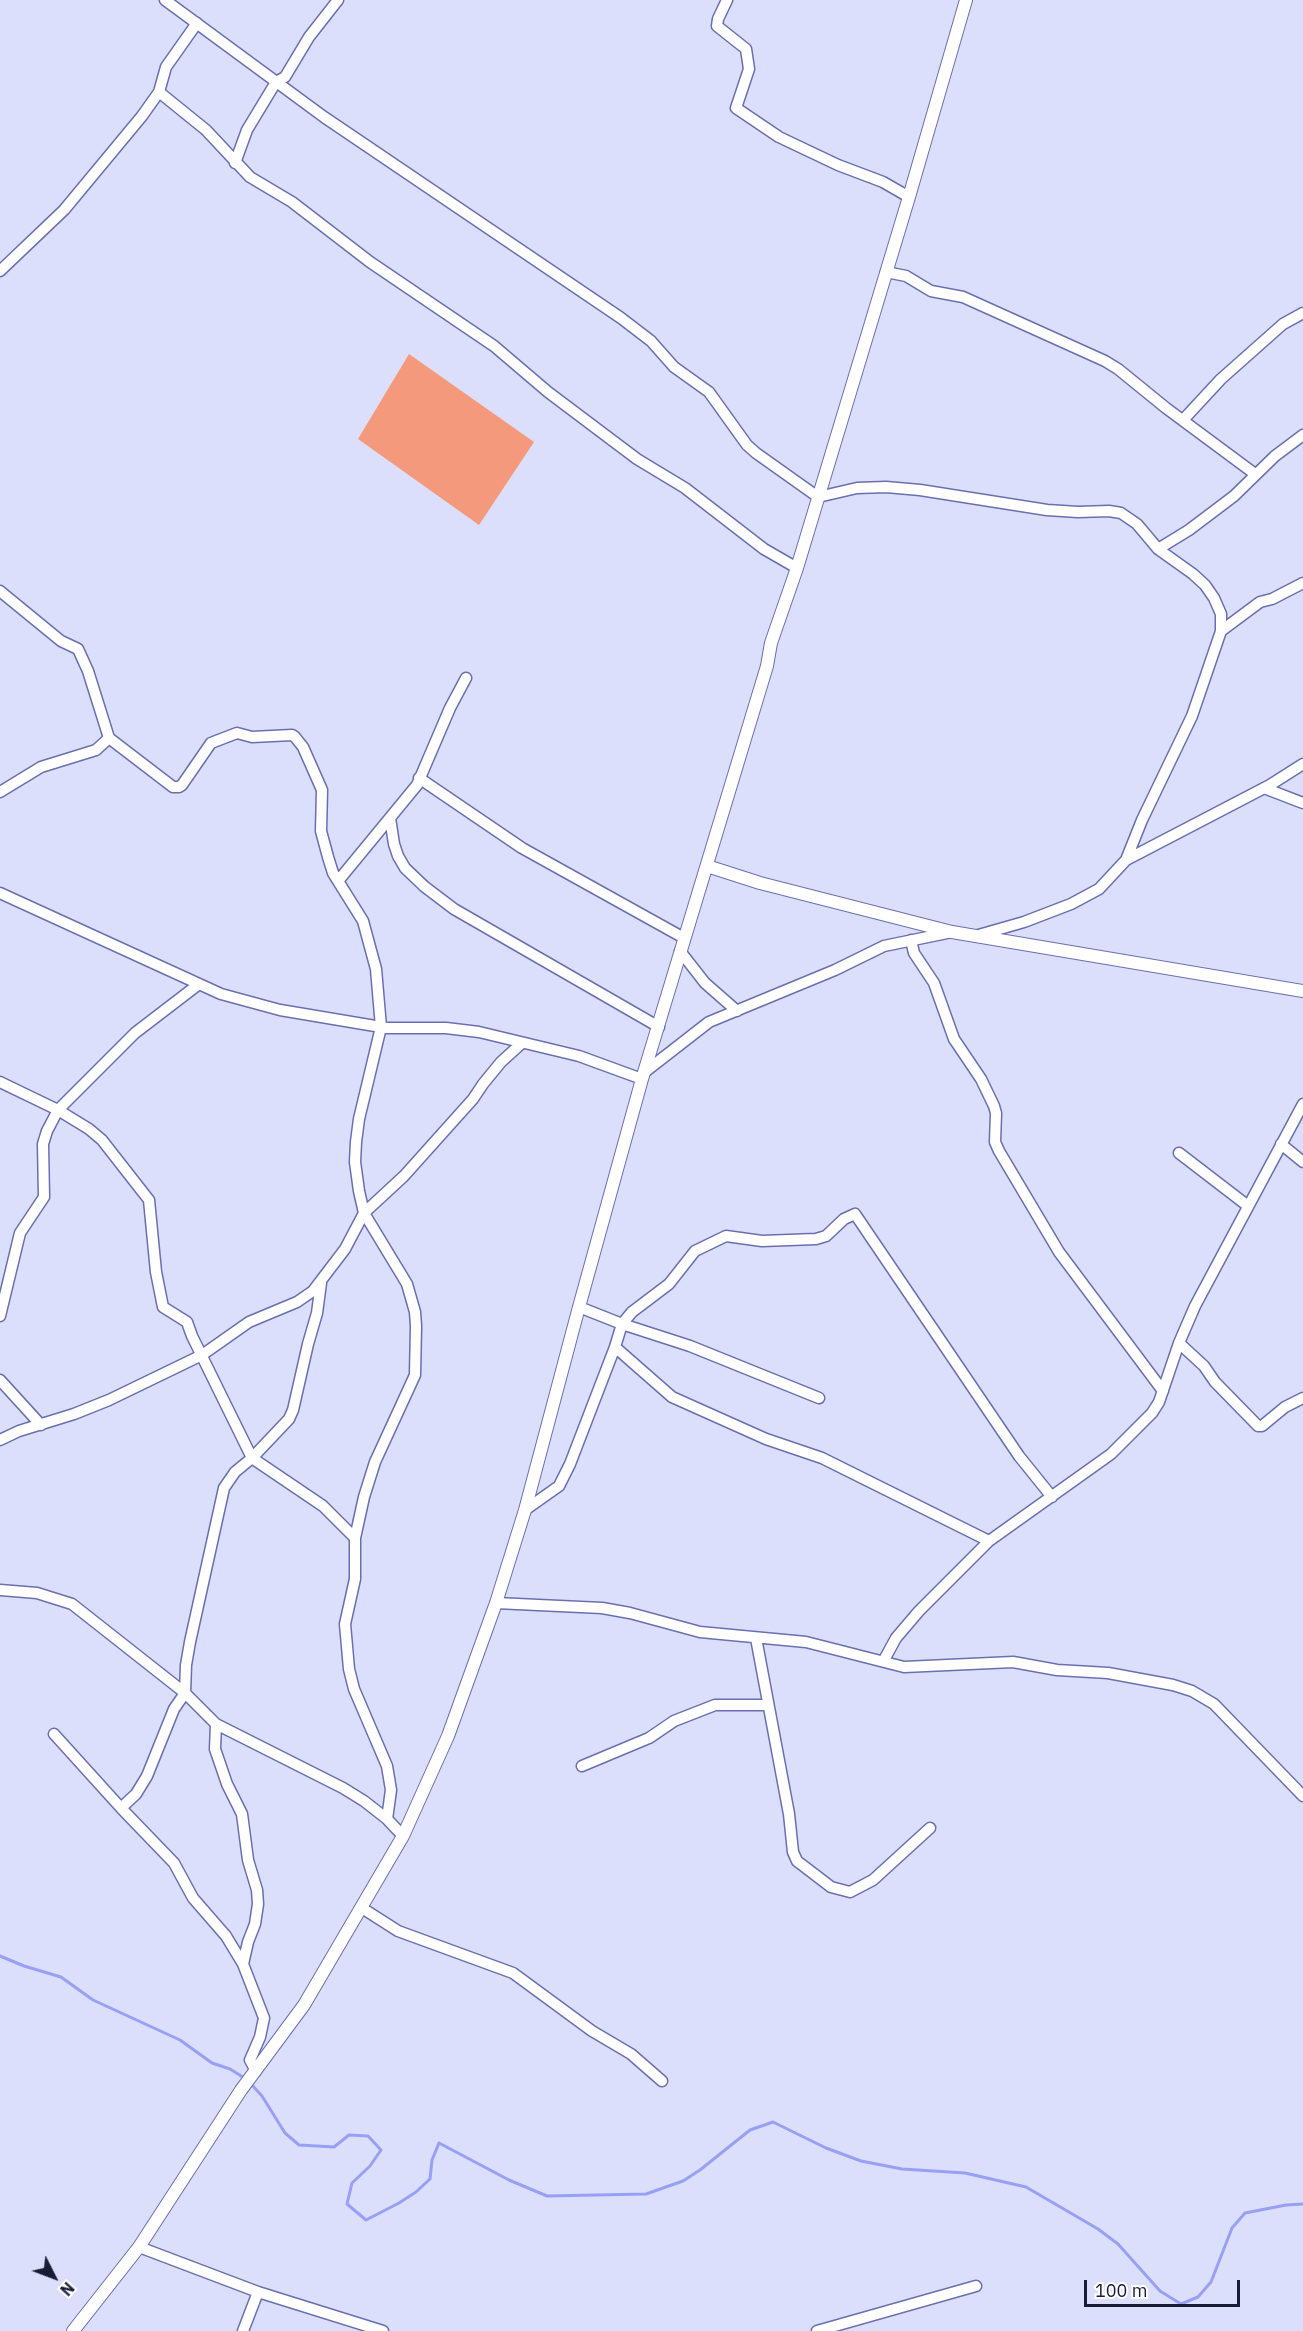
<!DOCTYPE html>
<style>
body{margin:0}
#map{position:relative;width:1303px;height:2331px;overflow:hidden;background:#dbdffc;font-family:"IBM Plex Sans",sans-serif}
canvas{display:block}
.north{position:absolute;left:24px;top:2247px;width:60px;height:60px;-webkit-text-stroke:4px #fff;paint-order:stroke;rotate:132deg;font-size:16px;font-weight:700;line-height:24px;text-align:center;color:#191c35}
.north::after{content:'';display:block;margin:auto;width:21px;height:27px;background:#191c35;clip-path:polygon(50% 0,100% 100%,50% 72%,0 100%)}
.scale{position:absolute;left:1084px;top:2280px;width:156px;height:27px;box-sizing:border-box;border:3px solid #191c35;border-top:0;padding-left:8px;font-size:18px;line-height:21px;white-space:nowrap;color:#191c35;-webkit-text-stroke:4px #fff;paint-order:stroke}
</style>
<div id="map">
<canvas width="1303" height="2331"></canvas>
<div class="north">N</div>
<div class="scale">100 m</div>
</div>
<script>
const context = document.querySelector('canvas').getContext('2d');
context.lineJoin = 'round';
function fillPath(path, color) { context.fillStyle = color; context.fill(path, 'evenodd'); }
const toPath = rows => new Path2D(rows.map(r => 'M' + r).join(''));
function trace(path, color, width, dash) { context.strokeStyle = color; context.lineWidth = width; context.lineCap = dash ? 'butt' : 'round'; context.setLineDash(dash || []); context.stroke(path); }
fillPath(toPath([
 [409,354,534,442,479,525,358,439]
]), '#f5997c');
trace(toPath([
 [0,1956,24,1966,61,1977,93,2000,180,2040,212,2063,230,2069,246,2079],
 [251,2084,262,2096,285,2133,299,2145,334,2147,349,2135,368,2136,381,2150,370,2166,352,2183,347,2204,366,2220,399,2203,416,2192,430,2179,432,2160,439,2143,509,2180,547,2196,646,2194,683,2181,700,2170,750,2130,773,2122,826,2148,861,2161,902,2169,965,2173,1026,2187,1098,2229,1118,2244,1160,2291,1181,2304,1198,2297,1211,2282,1232,2228,1245,2213,1286,2205,1303,2204]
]), '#97a0f5', 3);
const minor = toPath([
 [165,0,324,117,621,318,651,341,674,367,709,392,747,445,756,453,818,497,857,488,886,487,920,490,1047,510,1078,512,1109,511,1121,513,1137,524,1158,549,1193,574,1205,585,1214,598,1221,614,1221,631,1192,716,1142,820,1126,860],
 [727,0,718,19,717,26,746,49,749,69,736,108,779,137,838,165,883,182,909,197],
 [159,92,206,130,250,177,292,202,370,262,494,346,548,392,637,459,685,488,764,549,797,568],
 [235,163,247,130,276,82,285,77,309,37,338,0],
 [0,271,64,210,142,116,159,92,166,67,197,23],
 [886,272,906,276,931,291,963,297,1105,361,1118,369,1166,408,1255,474],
 [1183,420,1221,379,1283,324,1303,313],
 [1158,549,1189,530,1234,496,1275,456,1303,435],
 [0,591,61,641,78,649,88,671,109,738,173,787,179,787,182,785,211,743,237,733,252,737,292,735,295,737,303,747,322,790,321,831,328,857,333,873,363,921,376,969,381,1027,359,1119,356,1142,355,1162,359,1191,364,1213,407,1284,415,1312,416,1326,415,1375,375,1462,364,1497,355,1538,355,1579,345,1624,349,1669,354,1689,387,1766,391,1790,387,1819],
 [1221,631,1260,602,1272,599,1303,583],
 [419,778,522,848,684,938],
 [1264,788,1303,803],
 [0,792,41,767,96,750,109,738],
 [390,818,394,844,398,856,405,868,425,887,454,909,659,1027],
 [338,881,417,785,450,708,466,678],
 [0,893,221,994,280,1010,387,1028,446,1028,479,1032,579,1056,642,1079],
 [975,936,1024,922,1071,904,1099,889,1126,860,1270,785,1303,764],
 [911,940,914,953,934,983,954,1039,981,1079,994,1106,996,1113,995,1142,999,1151,1059,1252,1163,1391],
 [680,951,705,983,737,1011],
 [646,1071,709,1022,835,970,884,946,952,932],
 [0,1082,58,1110,89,1129,102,1140,145,1195,149,1200,156,1272,163,1307,187,1322,192,1336,252,1458,323,1506,355,1538],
 [1281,1144,1303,1162],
 [1179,1153,1248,1206],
 [579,1307,622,1324,615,1347,672,1397,766,1439,822,1458,989,1541],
 [0,1316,20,1233,44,1197,43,1144,47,1131,58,1110,135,1033,199,984],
 [1179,1343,1204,1366,1215,1382,1258,1426,1262,1426,1285,1407,1303,1398],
 [0,1380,41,1425],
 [819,1398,690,1346,622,1324,632,1312,669,1284,695,1251,726,1236,762,1241,816,1239,826,1236,844,1219,855,1214,1019,1456,1052,1497],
 [0,1440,19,1431,74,1414,109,1400,202,1355,249,1322,297,1302,313,1291,345,1249,364,1213,404,1176,473,1099,483,1084,501,1062,522,1043],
 [525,1510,559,1486,570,1464,615,1347],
 [0,1590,37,1593,72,1604,185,1693,216,1724,343,1788,364,1801,387,1819,403,1836],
 [496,1603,602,1608,630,1613,700,1632,806,1642,904,1667,1013,1662,1057,1670,1108,1673,1173,1685,1192,1691,1214,1704,1303,1796],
 [756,1638,789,1814,793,1852,797,1861,831,1887,850,1892,873,1880,930,1828],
 [884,1660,896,1638,919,1611,989,1541,1111,1454,1152,1413,1159,1402,1179,1343,1195,1306,1303,1104],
 [216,1724,215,1749,227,1784,242,1814,248,1860,257,1890,258,1904,255,1924,248,1942,243,1964],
 [54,1734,121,1808],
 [582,1766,649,1738,674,1721,715,1705,768,1705],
 [362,1908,398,1931,513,1973,592,2031,631,2054,662,2081],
 [256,2071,250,2060,260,2037,264,2018,243,1964,226,1936,193,1898,174,1863,121,1808,136,1794,147,1776,174,1709,185,1693,186,1665,190,1642,224,1488,235,1472,252,1458,289,1419,293,1410,308,1344,317,1313,321,1283],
 [139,2247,258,2292,243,2331],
 [258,2292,383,2331],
 [817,2331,976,2286]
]);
const tertiary = toPath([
 [707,866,760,883,952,932,1303,991],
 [73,2331,139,2247,241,2090,304,2005,403,1836,448,1736,496,1603,525,1510,579,1307,642,1079,767,666,771,643,797,568,909,197,966,0]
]);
trace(minor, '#6970af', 13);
trace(tertiary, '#6970af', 14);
trace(minor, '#fff', 10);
trace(tertiary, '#fff', 12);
</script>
